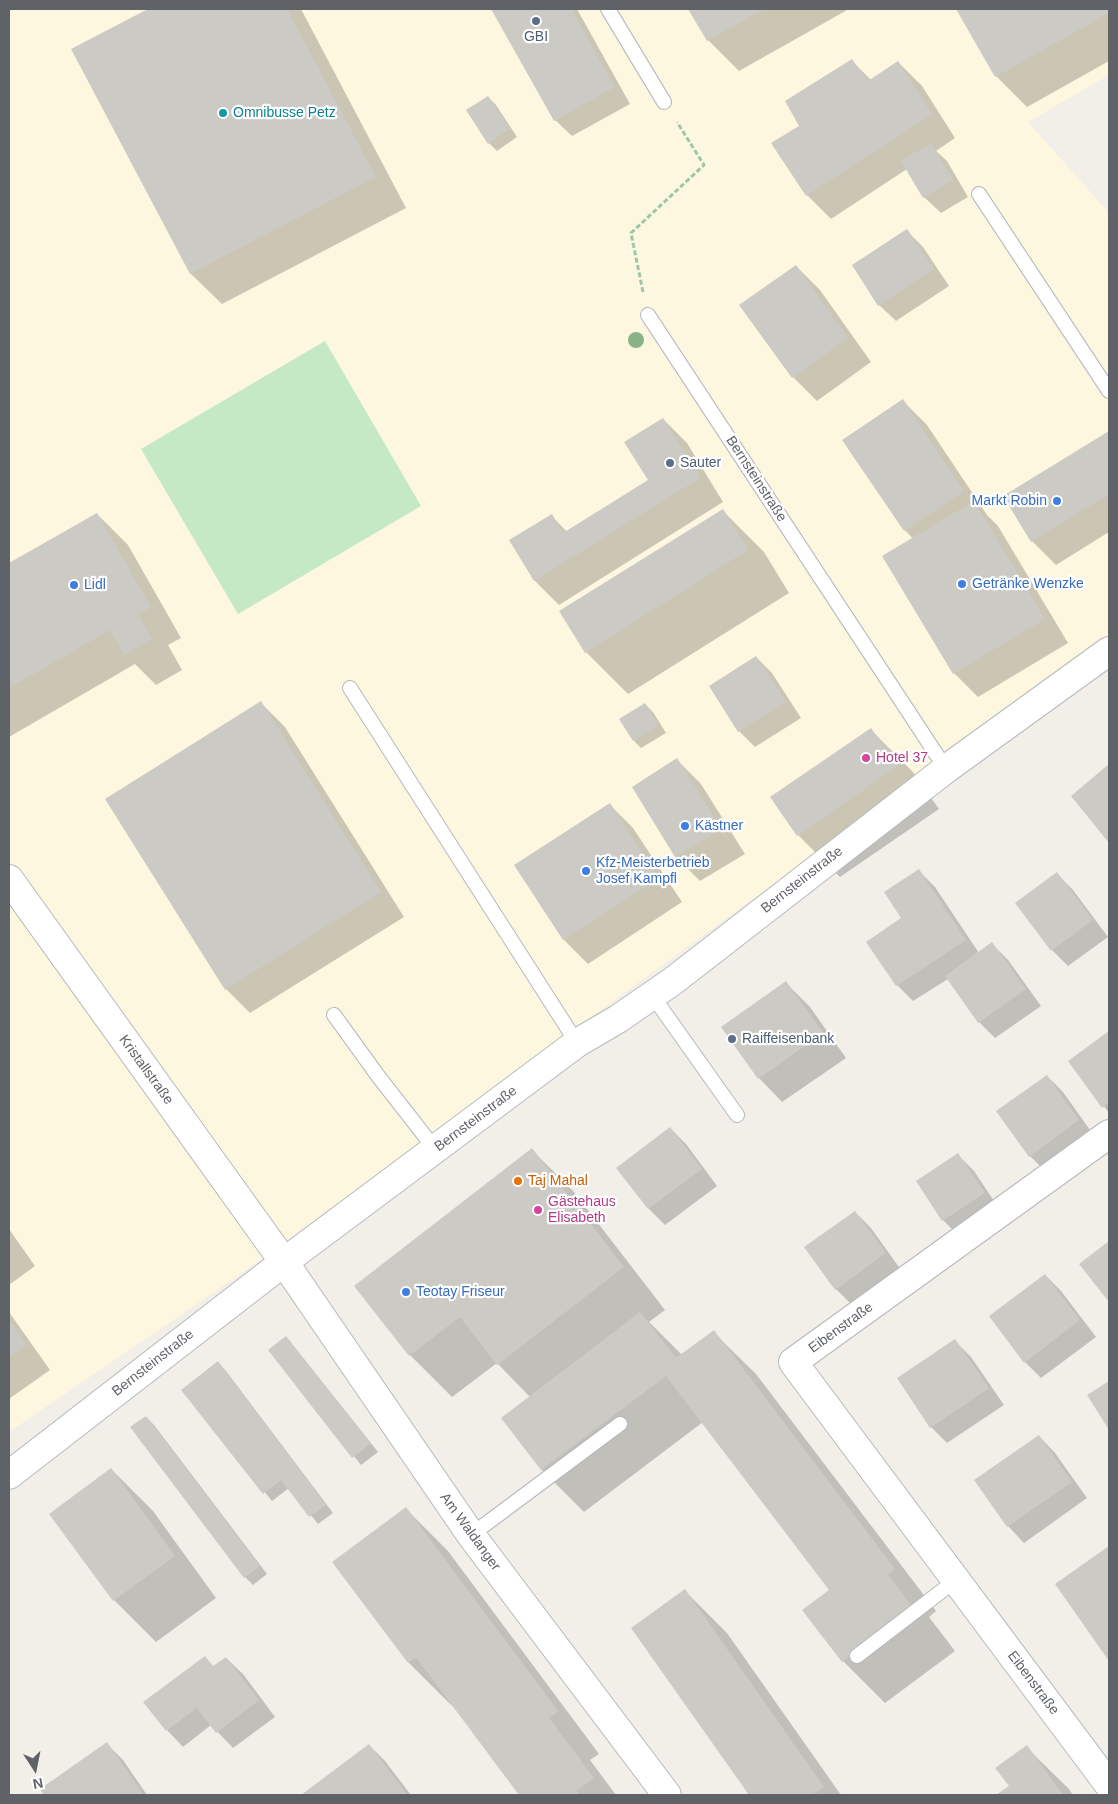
<!DOCTYPE html>
<meta charset="utf-8">
<style>
body{margin:0}
#map{position:relative;width:1118px;height:1804px;overflow:hidden;background:#f1efe8;font-family:Arial,sans-serif}
canvas{display:block}
.frame{position:absolute;inset:0;border:10px solid #5f6368;pointer-events:none}
.north{position:absolute;left:10px;top:1744px;width:50px;height:50px;-webkit-text-stroke:4px #fff;paint-order:stroke;rotate:169deg;font-size:14px;font-weight:700;line-height:20px;text-align:center;color:#5f6368}
.north::after{content:'';display:block;margin:auto;width:18px;height:22px;background:#5f6368;clip-path:polygon(50% 0,100% 100%,50% 72%,0 100%)}
</style>
<div id="map">
<canvas width="1118" height="1804"></canvas>
<div class="frame"></div>
<div class="north">N</div>
</div>
<script>
const context = document.querySelector('canvas').getContext('2d');
context.lineJoin = 'round';
function fillPath(path, color) { context.fillStyle = color; context.fill(path, 'evenodd'); }
const toPath = rows => new Path2D(rows.map(r => 'M' + r).join(''));
function trace(path, color, width, dash) { context.strokeStyle = color; context.lineWidth = width; context.lineCap = dash ? 'butt' : 'round'; context.setLineDash(dash || []); context.stroke(path); }
function label(font, color, halo, rows, align = 'center') {
  context.font = font + ' Arial,sans-serif'; context.lineWidth = 4.5; context.setLineDash([]); context.textBaseline = 'middle'; context.strokeStyle = halo; context.fillStyle = color; for (const [text, x, y, turn = 0] of rows) {
    context.save(); context.translate(x, y); context.rotate((+turn || 0) * Math.PI / 180); context.textAlign = isNaN(turn) ? turn : align; if (halo) context.strokeText(text, 0, 0); context.fillText(text, 0, 0); context.restore();
  }
}
fillPath(toPath([
 [9,9,1109,9,1109,75,1028,122,1109,213,1109,638,239,1275,9,1432]
]), '#fef7e0');
fillPath(toPath([
 [325,341,421,506,238,614,141,449]
]), '#c5e8c5');
fillPath(toPath([
 [150,9,301,9,406,208,222,304,191,274,73,50],
 [493,9,577,9,630,104,572,136,555,120],
 [690,9,849,9,739,71,708,40],
 [958,9,1109,9,1109,61,1027,107,996,76],
 [852,61,871,80,898,62,922,86,955,138,936,151,947,161,968,197,941,213,924,197,907,169,831,219,807,195,800,126],
 [488,97,496,105,517,137,497,151,489,143],
 [906,230,923,247,949,286,896,321,879,305,853,265],
 [796,266,820,290,871,362,817,401,793,377],
 [903,401,927,425,987,515,998,526,1068,643,978,697,954,673,913,539,905,530,844,440],
 [663,419,687,443,723,502,559,605,535,581,510,541,552,516,567,532,649,481],
 [1109,432,1109,532,1056,565,1032,541,1005,497],
 [722,510,764,552,789,593,628,694,586,652],
 [97,514,128,545,181,638,168,645,182,670,156,685,135,664,9,737,9,565],
 [756,657,772,673,801,718,755,747,739,731],
 [261,703,285,727,404,917,250,1013,226,989],
 [645,704,653,712,666,733,641,748,634,741],
 [871,730,913,772,939,809,840,877,798,835],
 [677,760,701,784,745,854,700,881,676,857,633,787],
 [1109,766,1109,841,1072,797],
 [609,804,633,828,682,902,588,964,564,940,515,865],
 [919,871,935,887,979,953,992,944,1008,960,1041,1006,995,1038,979,1022,948,979,913,1001,897,985],
 [1056,873,1073,890,1108,937,1068,966,1052,950],
 [786,983,810,1007,846,1058,782,1102,759,1078],
 [1109,1032,1109,1113,1070,1061],
 [1047,1076,1063,1092,1095,1137,1046,1172,1030,1156],
 [670,1128,686,1144,717,1186,665,1225,649,1209,617,1168],
 [532,1150,574,1192,665,1310,649,1322,682,1355,713,1332,756,1374,936,1611,929,1617,955,1651,885,1703,843,1661,831,1590,703,1422,584,1512,542,1470,503,1418,530,1397,497,1363,452,1397,410,1355],
 [958,1155,974,1171,1000,1210,959,1236,943,1220],
 [855,1212,871,1228,901,1270,852,1305,836,1289],
 [9,1229,35,1266,9,1285],
 [1109,1242,1109,1300,1081,1264],
 [1045,1275,1061,1291,1096,1337,1041,1378,1025,1362],
 [9,1312,50,1370,9,1399],
 [286,1338,378,1452,361,1465,270,1351],
 [955,1341,971,1357,1004,1405,947,1443,931,1427,898,1379],
 [218,1363,226,1371,333,1513,318,1524,289,1488,272,1501,183,1390],
 [146,1417,154,1425,267,1574,253,1585,245,1577],
 [1039,1436,1055,1453,1087,1498,1024,1543,1008,1526],
 [111,1469,153,1511,216,1598,156,1642,114,1600],
 [406,1509,448,1551,599,1754,590,1760,616,1795,519,1795,520,1794,452,1703,451,1705,409,1663],
 [1109,1547,1109,1658,1057,1585],
 [685,1591,727,1633,841,1795,751,1795,633,1628],
 [226,1658,243,1674,275,1717,233,1748,211,1725,183,1747,167,1730,214,1667],
 [107,1744,123,1760,147,1795,46,1795,42,1790],
 [369,1745,385,1761,411,1795,302,1795],
 [1026,1747,1069,1789,1073,1795,998,1795,1011,1786]
]), '#0003');
fillPath(toPath([
 [148,9,287,9,376,177,190,274,71,49],
 [491,9,571,9,615,87,554,121],
 [688,9,764,9,707,41],
 [956,9,1109,9,1109,13,995,77],
 [852,59,868,81,898,61,932,114,806,196,771,143,799,126,785,101],
 [488,96,510,129,488,144,466,110],
 [931,143,953,180,923,198,901,161],
 [907,229,934,269,878,306,852,265],
 [796,265,848,338,792,378,739,305],
 [903,399,964,491,904,531,842,440],
 [663,418,700,478,534,581,509,540,552,514,563,533,648,480,624,442],
 [1109,431,1109,494,1031,542,1003,496],
 [974,501,1045,619,953,674,882,556],
 [723,509,748,550,585,653,559,611],
 [97,513,151,607,138,614,152,639,124,655,110,630,9,688,9,563],
 [756,656,786,702,738,732,709,686],
 [261,701,381,892,225,990,105,799],
 [645,703,659,725,633,741,619,719],
 [871,728,898,766,797,836,770,797],
 [677,758,722,829,675,857,632,787],
 [1109,764,1109,843,1071,796],
 [610,803,659,878,563,940,514,865],
 [919,869,966,940,896,986,866,942,901,918,884,892],
 [1057,872,1093,920,1051,951,1015,903],
 [992,942,1026,989,978,1023,945,976],
 [786,981,823,1033,758,1079,721,1027],
 [1109,1031,1109,1102,1102,1108,1068,1061],
 [1047,1075,1079,1120,1029,1157,996,1111],
 [670,1127,702,1169,648,1209,616,1168],
 [532,1148,624,1267,497,1365,460,1317,409,1356,354,1286],
 [958,1153,985,1193,942,1221,916,1181],
 [855,1211,886,1253,835,1290,804,1247],
 [1109,1241,1109,1302,1079,1264],
 [1045,1274,1080,1320,1024,1363,989,1316],
 [640,1312,676,1358,714,1330,895,1569,888,1574,913,1608,842,1662,802,1610,829,1590,666,1376,541,1470,501,1418],
 [9,1320,27,1345,9,1358],
 [286,1336,371,1443,352,1458,268,1350],
 [955,1339,989,1388,930,1428,897,1378],
 [218,1361,326,1505,309,1517,281,1480,263,1494,181,1390],
 [1109,1381,1109,1430,1087,1395],
 [146,1416,260,1566,244,1578,130,1427],
 [1039,1435,1072,1482,1007,1527,974,1480],
 [111,1468,175,1556,113,1601,49,1514],
 [406,1507,558,1711,549,1718,594,1778,576,1791,580,1795,519,1795,416,1657,408,1663,332,1562],
 [1109,1546,1109,1661,1055,1584],
 [685,1589,824,1787,812,1795,749,1795,631,1628],
 [205,1656,213,1666,226,1657,259,1700,216,1733,197,1708,166,1731,143,1702],
 [107,1742,143,1794,44,1795,40,1789],
 [369,1744,406,1793,403,1795,301,1795],
 [1027,1745,1063,1795,996,1795,1009,1786,995,1768]
]), '#cccac5');
const lane = toPath([
 [608,9,664,102],
 [979,194,1109,391],
 [648,315,946,769],
 [350,688,577,1043],
 [652,995,737,1115],
 [334,1015,378,1076,435,1149],
 [471,1535,620,1424],
 [857,1656,956,1580]
]);
const street = toPath([
 [9,879,284,1262,471,1535,667,1795],
 [1109,1134,793,1362,1109,1785]
]);
const secondary = toPath([
 [9,1475,284,1262,577,1043,618,1019,673,981,946,769,1109,651]
]);
trace(lane, '#b5b8bc', 16);
trace(street, '#b5b8bc', 30);
trace(secondary, '#b6babf', 30);
trace(toPath([
 [643,292,631,233,704,165,677,122]
]), '#9cc7a9', 3, [5, 2.5]);
trace(lane, '#fff', 14);
trace(street, '#fff', 28);
trace(secondary, '#fff', 28);
context.fillStyle = '#89b387';
for (const [x, y] of [
 [636,340]
]) { context.beginPath(); context.arc(x, y, 8, 0, 2 * Math.PI); context.fill(); }
for (const [x, y, r, color] of [
 [536,21,5,"#5c6f8a"],
 [223,113,5,"#0f9aa8"],
 [670,463,5,"#5c6f8a"],
 [1057,501,5,"#3f7fe0"],
 [962,584,5,"#3f7fe0"],
 [74,585,5,"#3f7fe0"],
 [866,758,5,"#d1479c"],
 [685,826,5,"#3f7fe0"],
 [586,871,5,"#3f7fe0"],
 [732,1039,5,"#5c6f8a"],
 [518,1181,5,"#e8710a"],
 [538,1210,5,"#d1479c"],
 [406,1292,5,"#3f7fe0"]
]) { const dot = new Path2D(); dot.arc(x, y, r, 0, 2 * Math.PI); context.fillStyle = color; context.fill(dot); trace(dot, '#fff', 2); }
label('14px', '#4e5e75', '#fff', [
 ["GBI",536,37,"center"],
 ["Sauter",680,463],
 ["Raiffeisenbank",742,1039]
], 'left');
label('14px', '#0d838f', '#fff', [
 ["Omnibusse Petz",233,113]
], 'left');
label('14px', '#5f6368', '#fff', [
 ["Bernsteinstraße",756,479,57],
 ["Bernsteinstraße",802,880,-38],
 ["Kristallstraße",146,1070,54],
 ["Bernsteinstraße",476,1119,-37],
 ["Eibenstraße",841,1328,-36],
 ["Bernsteinstraße",153,1363,-38],
 ["Am Waldanger",470,1532,54],
 ["Eibenstraße",1033,1683,53]
]);
label('14px', '#366cbe', '#fff', [
 ["Markt Robin",1047,501,"right"],
 ["Getränke Wenzke",972,584],
 ["Lidl",84,585],
 ["Kästner",695,826],
 ["Kfz-Meisterbetrieb",596,863],
 ["Josef Kampfl",596,879],
 ["Teotay Friseur",416,1292]
], 'left');
label('14px', '#b23c85', '#fff', [
 ["Hotel 37",876,758],
 ["Gästehaus",548,1202],
 ["Elisabeth",548,1218]
], 'left');
label('14px', '#c56008', '#fff', [
 ["Taj Mahal",528,1181]
], 'left');
</script>
